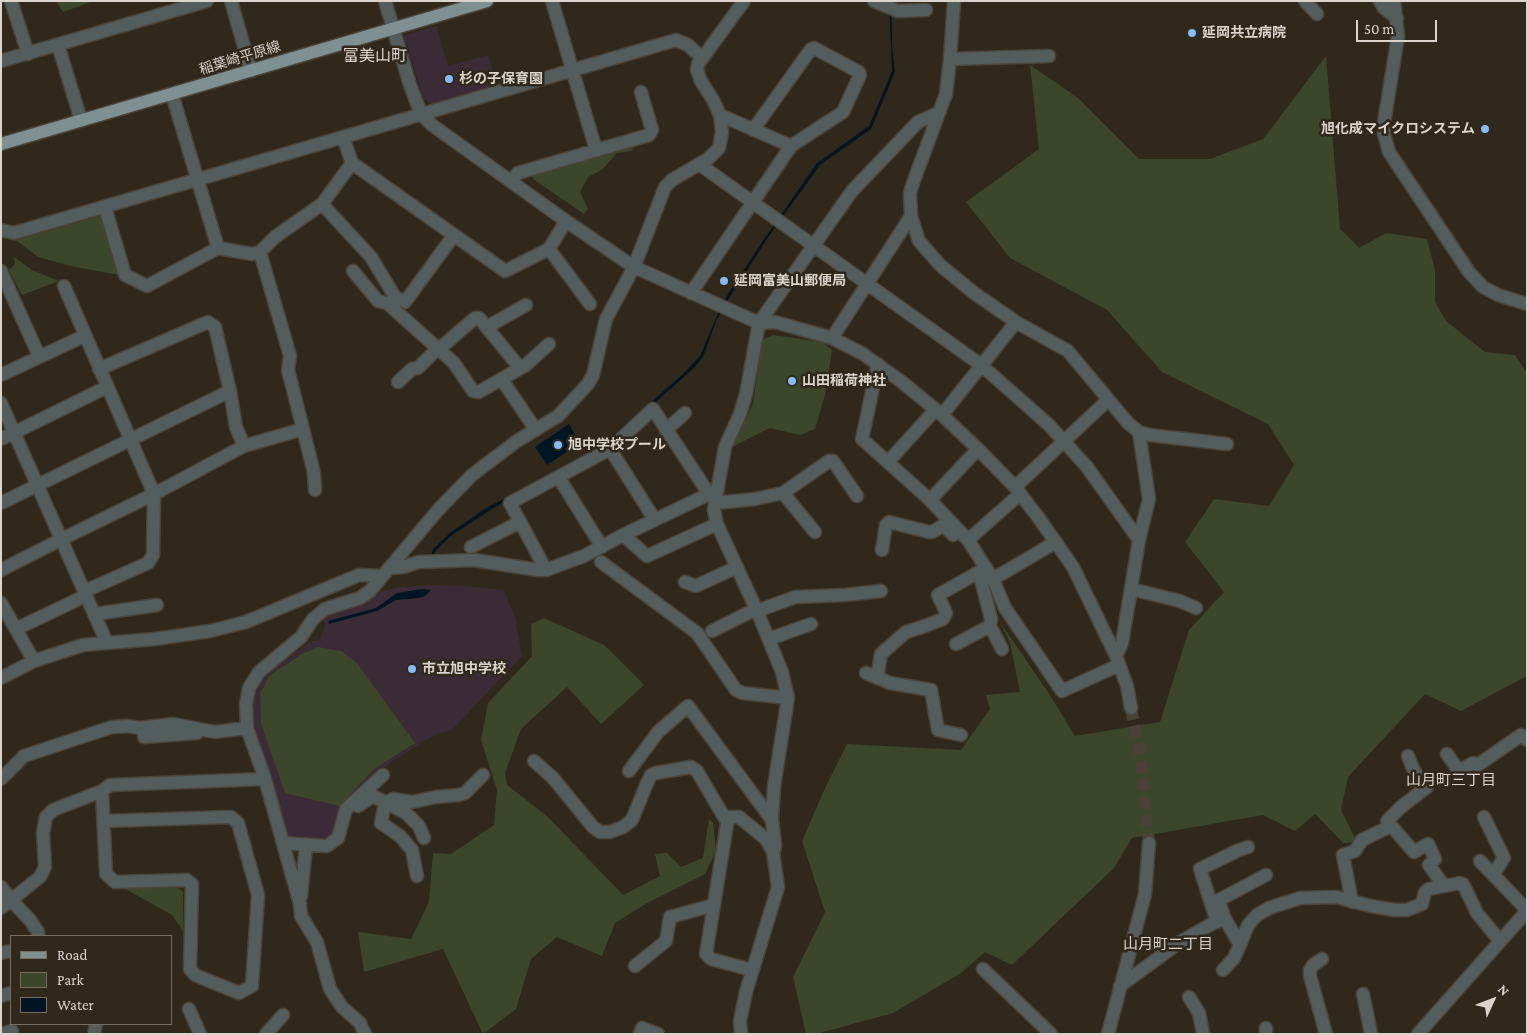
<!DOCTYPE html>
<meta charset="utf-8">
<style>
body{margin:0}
#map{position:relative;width:1528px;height:1035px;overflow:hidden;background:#31281c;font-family:"Crimson Pro",serif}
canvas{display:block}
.frame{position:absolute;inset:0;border:2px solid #dad4cc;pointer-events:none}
.legend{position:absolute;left:10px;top:935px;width:162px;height:90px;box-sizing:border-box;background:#31281c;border:1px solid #756d62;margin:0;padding:6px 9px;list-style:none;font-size:15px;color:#dad4cc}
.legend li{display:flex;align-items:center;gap:10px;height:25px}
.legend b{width:25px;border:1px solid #756d62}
.north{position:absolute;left:1468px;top:975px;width:50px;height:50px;-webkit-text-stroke:4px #31281c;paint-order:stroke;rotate:47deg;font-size:14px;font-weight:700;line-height:20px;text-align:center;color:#dad4cc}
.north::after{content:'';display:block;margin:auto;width:18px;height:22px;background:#dad4cc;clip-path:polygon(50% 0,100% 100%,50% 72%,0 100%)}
.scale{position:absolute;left:1356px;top:20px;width:81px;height:22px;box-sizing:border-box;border:2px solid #dad4cc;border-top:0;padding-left:6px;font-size:15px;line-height:18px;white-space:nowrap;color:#dad4cc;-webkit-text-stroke:4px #31281c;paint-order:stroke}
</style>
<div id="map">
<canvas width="1528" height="1035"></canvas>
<div class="frame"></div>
<ul class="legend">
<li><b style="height:6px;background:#7e9091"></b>Road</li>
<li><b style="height:14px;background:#3b462a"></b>Park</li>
<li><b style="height:14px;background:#001625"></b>Water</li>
</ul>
<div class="north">N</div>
<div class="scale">50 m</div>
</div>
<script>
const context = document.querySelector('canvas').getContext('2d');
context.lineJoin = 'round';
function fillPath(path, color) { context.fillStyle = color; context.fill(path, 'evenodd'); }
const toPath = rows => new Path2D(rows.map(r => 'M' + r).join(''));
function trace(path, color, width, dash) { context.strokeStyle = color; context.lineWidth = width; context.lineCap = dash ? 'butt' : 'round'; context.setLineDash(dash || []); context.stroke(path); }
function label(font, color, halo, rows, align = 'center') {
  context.font = font + ' "Crimson Pro","Noto Sans JP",serif'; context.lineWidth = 5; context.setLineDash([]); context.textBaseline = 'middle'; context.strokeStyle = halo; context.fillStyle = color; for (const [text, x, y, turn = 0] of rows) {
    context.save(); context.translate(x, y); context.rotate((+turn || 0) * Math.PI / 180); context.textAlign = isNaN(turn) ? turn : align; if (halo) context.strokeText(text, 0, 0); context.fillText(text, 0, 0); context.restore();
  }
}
fillPath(toPath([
 [436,26,448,66,488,55,498,86,434,105,424,100,404,36],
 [429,585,465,586,504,590,515,618,522,656,451,731,438,733,388,764,343,807,335,835,328,840,287,838,254,723,253,709,255,691,261,680,278,664,312,641,320,640,325,627,323,617,333,611,360,602,383,591,396,588]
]), '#3b2b37');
fillPath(toPath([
 [56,1,93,1,63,12],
 [1326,56,1340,229,1359,248,1386,233,1427,239,1435,270,1435,302,1446,321,1485,352,1515,355,1527,373,1527,676,1461,711,1425,694,1348,777,1341,810,1357,842,1343,843,1315,814,1295,831,1263,815,1132,838,1114,868,1012,965,985,952,961,973,893,1013,816,1034,806,1034,793,977,825,912,802,841,825,788,847,744,961,750,990,709,986,695,1020,692,1010,643,1000,622,1050,695,1075,736,1160,722,1189,630,1224,592,1185,542,1214,499,1269,506,1294,465,1268,424,1162,372,1107,310,1010,258,966,202,1039,149,1030,65,1077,97,1139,159,1210,159,1263,139],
 [635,144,632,151,617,153,603,169,588,177,580,192,588,209,584,214,533,179,532,172],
 [100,216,119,275,71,266,38,257,16,240],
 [14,257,32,270,59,281,22,295,9,270,15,264],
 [773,335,822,342,832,350,825,395,815,429,800,435,770,428,732,447,753,404,762,340],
 [544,618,604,645,644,685,601,724,567,687,521,729,505,773,507,785,547,816,623,895,660,876,655,854,667,853,681,867,703,858,709,819,713,823,716,851,705,874,647,903,615,923,602,956,557,937,531,959,516,1009,483,1034,443,949,364,972,358,932,411,939,429,902,433,853,451,854,494,825,497,790,481,740,488,703,532,656,531,624],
 [318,647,341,651,357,663,415,743,374,769,339,806,285,793,261,724,260,693,270,675,302,654],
 [122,887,177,887,183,892,183,931,172,915]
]), '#3b462a');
fillPath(toPath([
 [889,1,892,1,892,45,895,72,871,129,820,165,769,236,726,303,717,319,703,357,694,368,613,440,492,509,452,535,436,550,434,555,431,555,433,549,450,533,483,510,602,445,683,374,700,356,723,302,762,242,817,163,869,126,892,71],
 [569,424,580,443,547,465,535,447],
 [422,589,431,590,425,596,419,598,396,600,377,611,329,624,328,621,376,608,397,593]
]), '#001625');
trace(toPath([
 [1131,708,1140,753,1149,843]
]), '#4a4236', 12, [12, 6]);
const minor = toPath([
 [11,1,28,54],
 [231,1,251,71],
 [385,1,410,85,421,114,432,125,566,221,634,267,759,323,775,322,832,338,863,354,902,382,942,415,978,449,1015,487,1038,517,1073,567,1116,656,1127,686,1131,708],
 [552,1,596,150],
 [874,1,898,11,926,10],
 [954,1,950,59,946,94,913,183,910,193,911,216,919,241,940,265,974,293,1016,322,1068,351,1128,423,1139,432,1149,499,1139,540,1122,643,1116,656],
 [1305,1,1317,14],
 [1380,1,1384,8,1397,18],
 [1394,1,1398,36,1384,123,1384,134,1389,152,1469,272,1483,287,1498,295,1527,304],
 [58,45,81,120],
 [950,59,1049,56],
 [1,61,207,1],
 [172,94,218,248,252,254,260,252],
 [720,115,791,146],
 [343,137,352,163,505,271,549,249,566,221],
 [699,164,981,365,1049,425,1087,467,1139,540],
 [511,181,518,173,649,135,652,130,641,92],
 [322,204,371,257,395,297,405,302,454,235],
 [105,207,125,275,147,286,218,248],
 [1,230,14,233,676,40,688,45,701,57],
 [549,249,590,304],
 [1,271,39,356],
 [353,271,378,301,387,303,454,363,473,391,479,392,526,365,549,344],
 [64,286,154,494,153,555,148,563,85,591],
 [691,293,791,146,843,112,860,75,859,72,814,48,811,49,753,130],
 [487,327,526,305],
 [832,338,911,216],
 [439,349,475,318,479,318,520,368],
 [878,364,862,439,930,500,968,540,993,579,1005,608,1062,691,1119,665],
 [99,369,208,322,215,327,230,391,236,427,244,446],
 [1,375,84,336],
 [502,380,536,430],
 [398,382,412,369,418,368,437,349],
 [1,403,107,643],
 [653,409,709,494,623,535,584,556,546,570,510,503,610,449,653,409],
 [942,415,1016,322],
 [303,429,314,473,315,490],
 [666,430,685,413],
 [1139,432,1150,435,1227,444],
 [1,439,107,387],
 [610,449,655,520],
 [888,462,935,410],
 [559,478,602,547],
 [1015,487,1108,400],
 [783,493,815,532],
 [930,500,978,449],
 [1,503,230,391],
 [715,503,755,499,783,493,829,461,833,461,857,496],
 [623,535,647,556,717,524],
 [968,540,1020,494],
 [471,547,520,522],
 [882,550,886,525,889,522,929,532,932,532,944,525,953,535],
 [601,562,697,633,736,690,743,693,788,698],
 [389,568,403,567,419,562,474,560,538,570,546,570],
 [1,570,62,539,154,494,244,446,303,429,288,370,290,356,260,252,275,237,322,204,352,163],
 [993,579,1056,542],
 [685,582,696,586,737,567],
 [1131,589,1180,601,1196,608],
 [1,603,34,661],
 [757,611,795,597,845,595,881,591],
 [95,614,157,605],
 [16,629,87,595],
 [712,631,756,609],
 [769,639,811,624],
 [956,644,990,626],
 [866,673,890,683,931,690,938,730,961,735],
 [1,678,34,661,83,645,155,639,210,631,246,622,359,575,382,576],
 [877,678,881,654,906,632,925,626,943,619,946,613,938,595,979,572,991,619,990,626,1002,649],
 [144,737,197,733],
 [1447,754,1459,771,1473,763,1478,765,1521,735,1527,740],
 [1408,756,1414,771,1427,787,1401,807,1387,821,1414,852,1428,844,1435,859,1429,865,1444,886],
 [534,761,553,778,593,827,600,832,610,832,623,827,632,820,647,783,651,775,656,773,691,767,697,771,724,817,739,817,766,839,773,852,778,887,746,992,740,1021,741,1034],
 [629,771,658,732,688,706,772,820,775,845,774,850],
 [1,779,24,756,112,727,129,726,139,728,173,724,215,732,247,728],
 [102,791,106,874,115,882,187,880,189,882,192,884,190,969,195,975,239,993,252,986,258,895,238,823,231,817,104,821],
 [358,806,373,796,406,813,419,826,424,838],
 [1484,817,1504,858,1493,875],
 [728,818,706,954,711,959,752,970],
 [772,820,774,786,788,698,782,672,757,611,717,524,714,510,715,503,725,447,740,414,746,394,759,323,852,191,918,122,938,113],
 [283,843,327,846,338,838,346,809,383,775],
 [1480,861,1527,910],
 [417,876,412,850,400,836,381,823,385,803,393,799,412,802,436,797,458,795,465,793,483,775],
 [1,887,12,901,30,920,38,932,38,936],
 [301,896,306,845],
 [1352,902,1343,855,1355,851,1362,840,1391,826],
 [1,908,40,877,45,867,43,833,46,817,53,810,102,791,110,785,265,779],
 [1224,917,1219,900,1266,875],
 [1217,922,1200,869,1239,850,1248,847],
 [1,953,11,951],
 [1322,959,1313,965,1310,970,1310,976,1326,1034],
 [635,966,666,941,670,917,714,905],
 [983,969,1051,1034],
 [1223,970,1234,958,1240,945],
 [1120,986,1180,942,1224,917,1240,945,1248,925,1257,915,1269,908,1300,898,1336,897,1371,906,1394,910,1407,910,1422,904,1425,892,1429,889,1460,883,1463,884,1477,913,1500,941],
 [1363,994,1371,1034],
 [1,996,11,993],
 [1189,997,1199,1013,1203,1034],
 [189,1009,200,1034],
 [1266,1028,1266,1034],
 [1,1034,12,1031],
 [94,1034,96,1024],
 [266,1034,283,1015],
 [365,1034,360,1023,342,1007,330,989,317,942,301,916,300,904,265,779,247,728,246,704,249,688,259,672,301,637,313,619,325,609,360,598,370,591,438,510,472,475,517,441,558,416,588,384,593,375,606,319,634,267,665,187,672,180,708,159,719,148,722,132,720,115,713,100,701,81,697,70,698,64,744,1],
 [640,1034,642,1028,658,1034],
 [1108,1034,1145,894,1149,843],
 [1418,1034,1527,911]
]);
const major = toPath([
 [1,144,487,1]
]);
trace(minor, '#4c4438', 15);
trace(major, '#4c4438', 15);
trace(minor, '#545d5e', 12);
trace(major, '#7e9091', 12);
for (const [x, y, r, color] of [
 [1192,33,5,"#85bbfb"],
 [449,79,5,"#85bbfb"],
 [1485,129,5,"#85bbfb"],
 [724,281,5,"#85bbfb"],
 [792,381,5,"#85bbfb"],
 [558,445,5,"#85bbfb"],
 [412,669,5,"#85bbfb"]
]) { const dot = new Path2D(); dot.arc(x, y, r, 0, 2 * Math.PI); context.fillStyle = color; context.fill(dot); trace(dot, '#31281c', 2); }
label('bold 14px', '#dad4cc', '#31281c', [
 ["延岡共立病院",1202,33],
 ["杉の子保育園",459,79],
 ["旭化成マイクロシステム",1475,129,"right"],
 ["延岡富美山郵便局",734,281],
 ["山田稲荷神社",802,381],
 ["旭中学校プール",568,445],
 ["市立旭中学校",422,669]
], 'left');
label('14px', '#dad4cc', '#31281c', [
 ["稲葉崎平原線",240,58,-17]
]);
label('15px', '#dad4cc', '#31281c', [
 ["山月町三丁目",1451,780],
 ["山月町二丁目",1168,944]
]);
label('16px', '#dad4cc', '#31281c', [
 ["富美山町",375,56]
]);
</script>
